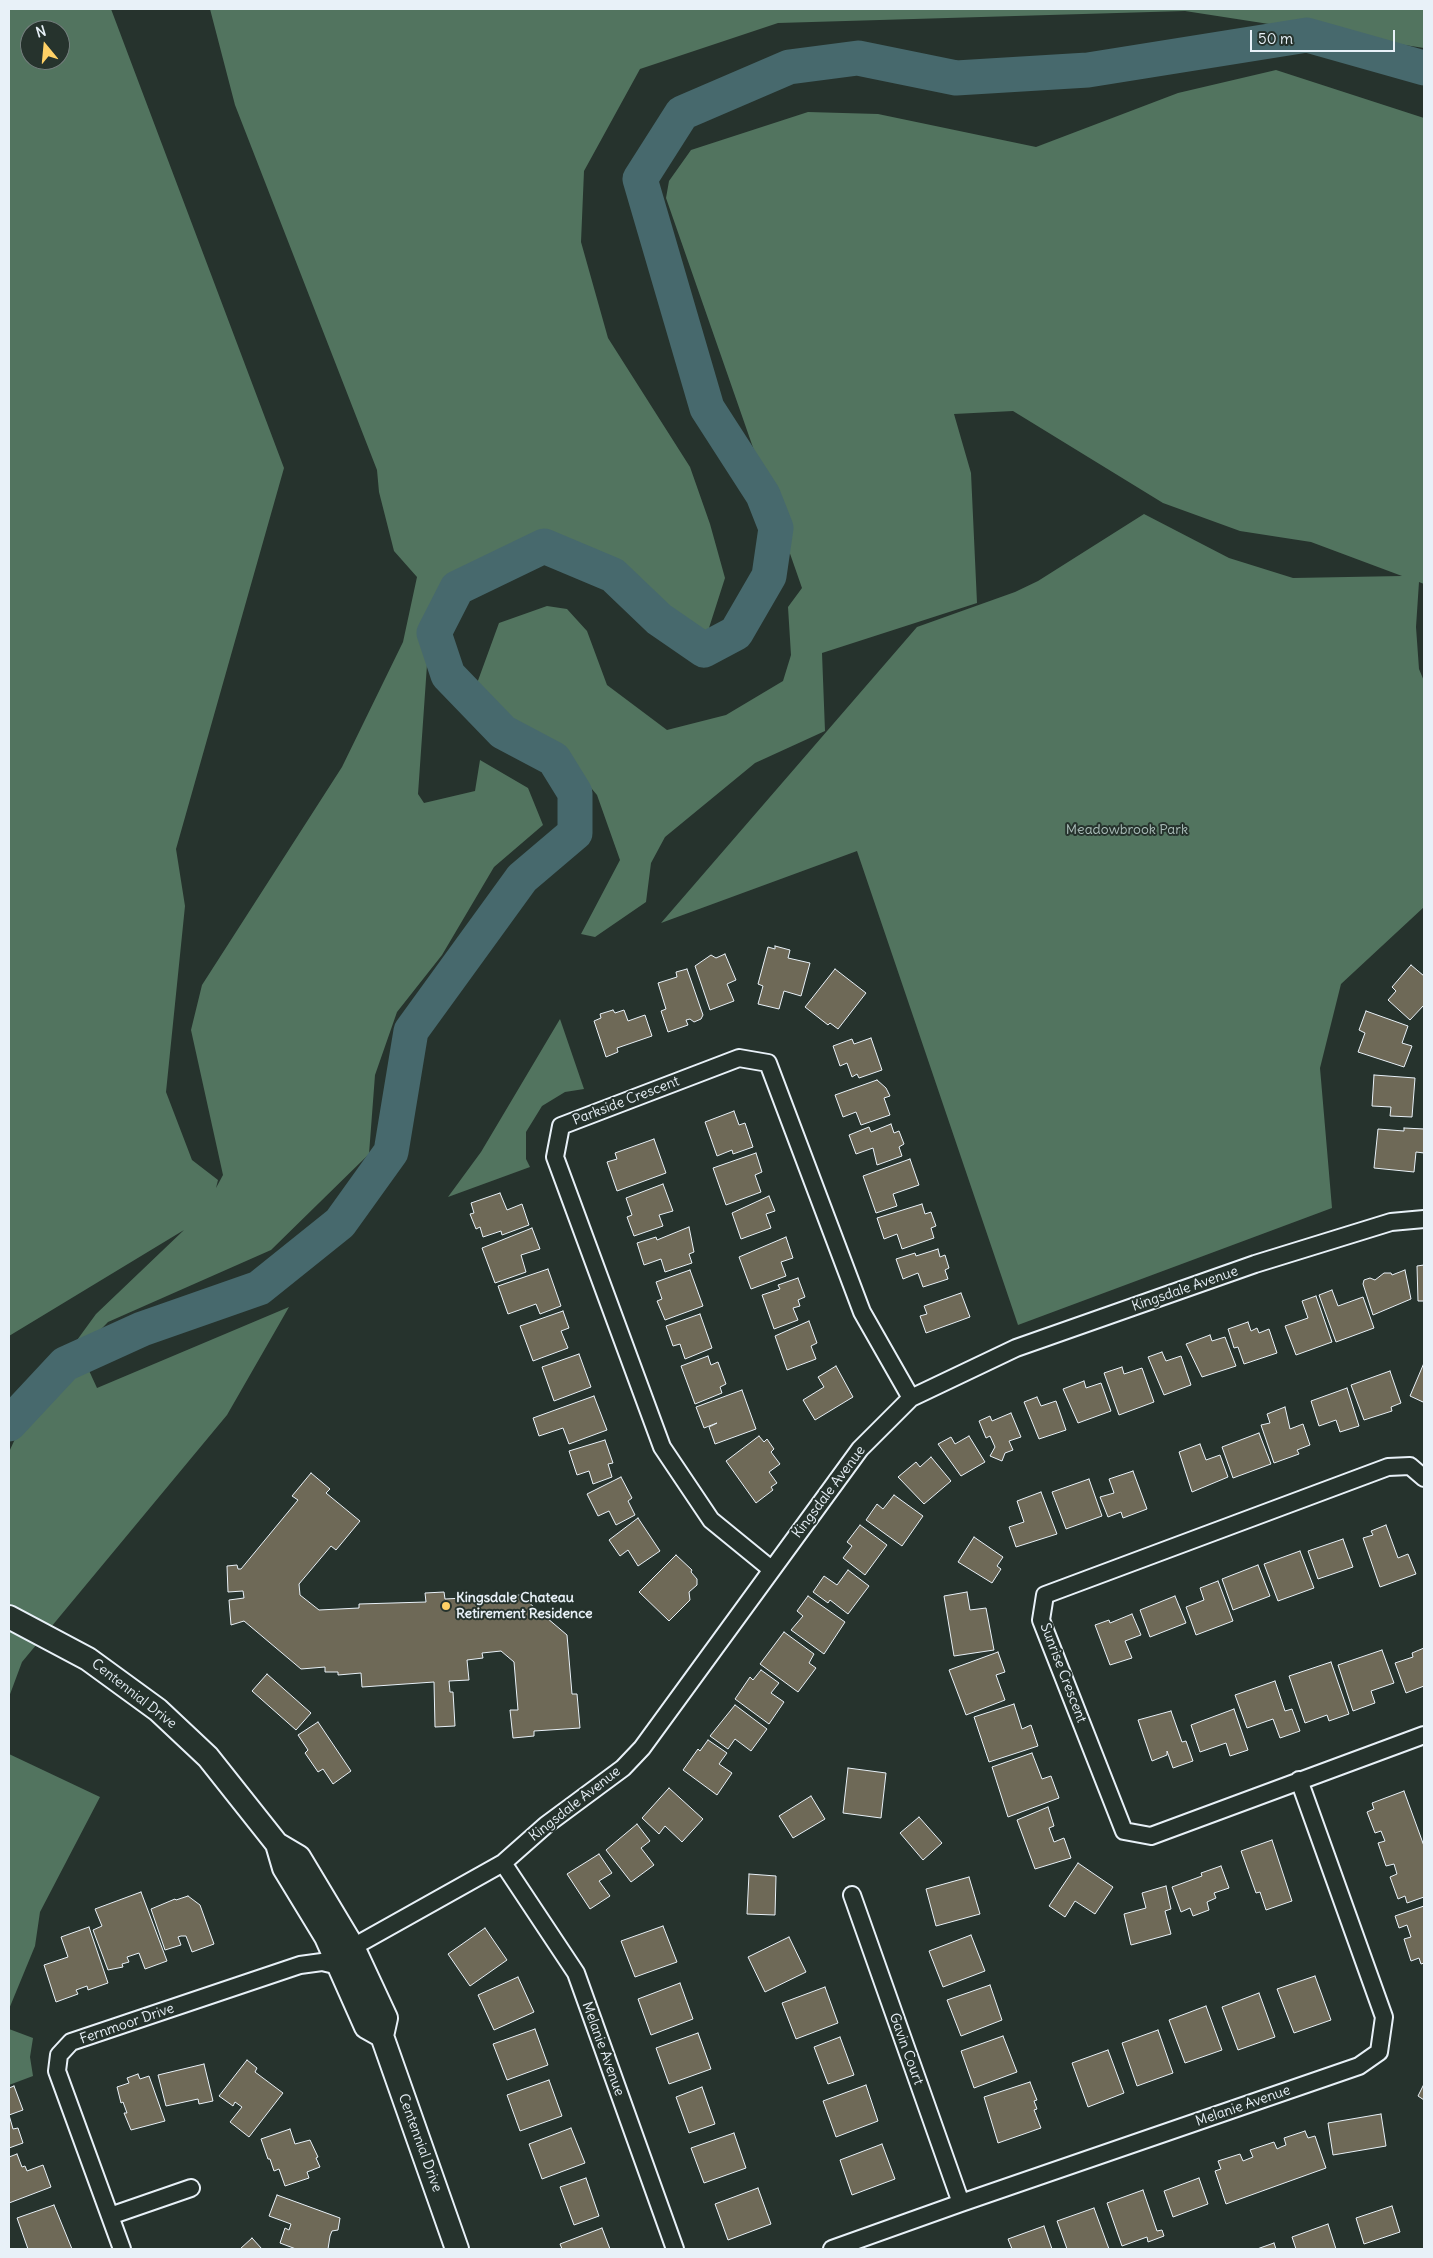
<!DOCTYPE html>
<style>
body{margin:0}
#map{position:relative;width:1433px;height:2258px;overflow:hidden;background:#26332d;font-family:Delius,sans-serif}
canvas{display:block}
.frame{position:absolute;inset:0;border:10px solid #e8f1f8;pointer-events:none}
.north{position:absolute;left:20px;top:20px;width:50px;height:50px;box-sizing:border-box;background:#26332d;border:1px solid #747f7e;border-radius:50%;rotate:343deg;font-size:14px;font-weight:700;line-height:20px;text-align:center;color:#e8f1f8}
.north::after{content:'';display:block;margin:auto;width:18px;height:22px;background:#ffd166;clip-path:polygon(50% 0,100% 100%,50% 72%,0 100%)}
.scale{position:absolute;left:1250px;top:30px;width:145px;height:22px;box-sizing:border-box;border:2px solid #e8f1f8;border-top:0;padding-left:6px;font-size:15px;line-height:18px;white-space:nowrap;color:#e8f1f8;-webkit-text-stroke:4px #26332d;paint-order:stroke}
</style>
<div id="map">
<canvas width="1433" height="2258"></canvas>
<div class="frame"></div>
<div class="north">N</div>
<div class="scale">50 m</div>
</div>
<script>
const context = document.querySelector('canvas').getContext('2d');
context.lineJoin = 'round';
function fillPath(path, color) { context.fillStyle = color; context.fill(path, 'evenodd'); }
const toPath = rows => new Path2D(rows.map(r => 'M' + r).join(''));
function trace(path, color, width, dash) { context.strokeStyle = color; context.lineWidth = width; context.lineCap = dash ? 'butt' : 'round'; context.setLineDash(dash || []); context.stroke(path); }
function label(font, color, halo, rows, align = 'center') {
  context.font = font + ' Delius,sans-serif'; context.lineWidth = 4; context.setLineDash([]); context.textBaseline = 'middle'; context.strokeStyle = halo; context.fillStyle = color; for (const [text, x, y, turn = 0] of rows) {
    context.save(); context.translate(x, y); context.rotate((+turn || 0) * Math.PI / 180); context.textAlign = isNaN(turn) ? turn : align; if (halo) context.strokeText(text, 0, 0); context.fillText(text, 0, 0); context.restore();
  }
}
fillPath(toPath([
 [9,9,111,9,284,468,176,849,185,906,166,1092,192,1160,218,1180,216,1188,223,1175,191,1030,202,985,342,767,403,642,417,577,394,551,379,492,377,470,235,105,210,9,1424,9,1424,48,1185,11,778,23,640,69,584,171,581,242,608,338,690,467,710,524,725,578,708,631,692,646,669,640,575,559,547,548,493,562,437,610,429,636,418,794,424,803,475,791,480,760,528,788,543,825,494,867,442,955,397,1012,375,1075,369,1154,271,1250,108,1322,80,1351,97,1388,289,1307,227,1415,22,1662,9,1697,9,1452,32,1402,96,1314,184,1230,9,1336],
 [30,30,60,30,60,60,30,60],
 [1276,70,1424,118,1424,584,1419,582,1416,627,1419,669,1424,681,1424,907,1341,984,1320,1068,1332,1208,1018,1325,857,851,661,923,917,627,1015,592,1038,581,1144,514,1229,558,1293,578,1402,576,1311,542,1240,531,1163,503,1013,411,954,414,971,473,977,603,822,653,825,731,755,763,665,837,651,863,646,902,595,937,581,934,620,860,597,795,571,764,540,759,495,728,472,697,499,623,547,606,567,609,587,631,607,685,667,730,726,715,783,681,791,655,788,607,802,588,666,198,669,181,691,150,808,112,878,114,1036,147,1178,93],
 [560,1019,584,1089,565,1092,542,1106,526,1132,526,1159,530,1167,448,1197,481,1152],
 [9,1754,100,1797,40,1912,35,1946,9,2009],
 [9,2029,33,2038,30,2057,33,2076,9,2085]
]), '#52745f');
trace(toPath([
 [9,1424,65,1364,142,1329,259,1288,340,1223,391,1152,411,1031,522,878,575,833,575,793,554,759,503,732,448,675,434,633,457,588,544,546,613,575,659,619,704,650,736,633,769,576,776,528,763,495,707,408,640,179,682,113,789,67,858,58,956,78,1088,70,1307,35,1424,68]
]), '#47696d', 35);
const building = toPath([
 [775,946,790,950,788,958,810,963,801,996,784,991,779,1009,758,1004,763,986,758,984,768,947,775,949,775,946],
 [725,954,736,980,727,984,734,1001,710,1010,695,966,711,955,716,958,725,954],
 [1411,965,1424,976,1424,1005,1410,1020,1388,1000,1396,991,1392,987,1411,965],
 [687,969,703,1015,701,1019,694,1022,690,1019,686,1020,688,1025,668,1032,661,1011,666,1009,658,983,677,977,676,972,687,969],
 [835,969,866,993,838,1029,830,1023,828,1025,805,1007,835,969],
 [613,1010,615,1013,624,1010,628,1021,645,1015,652,1036,617,1048,618,1052,606,1057,594,1021,601,1018,600,1014,613,1010],
 [1366,1011,1408,1026,1402,1043,1412,1046,1404,1067,1358,1052,1365,1033,1359,1030,1366,1011],
 [871,1038,882,1070,859,1078,857,1074,852,1077,847,1063,840,1066,833,1046,852,1039,854,1044,871,1038],
 [1374,1075,1415,1078,1412,1117,1390,1116,1391,1107,1372,1106,1374,1075],
 [877,1080,886,1088,890,1096,884,1098,890,1115,861,1125,856,1112,843,1117,835,1095,877,1080],
 [734,1111,739,1125,745,1123,753,1147,733,1154,732,1150,717,1156,705,1122,734,1111],
 [891,1124,894,1133,899,1131,904,1144,899,1147,902,1156,877,1165,873,1148,856,1154,849,1135,869,1127,871,1132,891,1124],
 [1404,1128,1424,1129,1424,1153,1416,1152,1414,1172,1374,1168,1378,1129,1404,1131,1404,1128],
 [654,1139,666,1173,617,1191,607,1162,617,1159,615,1153,654,1139],
 [756,1153,762,1172,755,1175,761,1192,726,1205,713,1168,756,1153],
 [910,1159,919,1185,893,1194,897,1206,876,1213,863,1176,910,1159],
 [663,1184,673,1211,659,1215,663,1226,634,1236,627,1217,632,1215,626,1198,663,1184],
 [500,1193,507,1210,522,1204,529,1225,502,1235,501,1231,483,1237,480,1227,476,1229,470,1214,474,1213,471,1203,500,1193],
 [769,1196,775,1211,766,1214,771,1228,741,1239,732,1213,769,1196],
 [922,1204,925,1214,931,1212,936,1226,931,1228,934,1238,902,1249,897,1234,884,1239,877,1218,922,1204],
 [689,1227,694,1252,689,1254,692,1263,665,1272,661,1259,644,1265,637,1243,656,1237,657,1240,689,1227],
 [532,1228,540,1249,521,1255,526,1272,495,1283,482,1248,532,1228],
 [786,1237,793,1258,781,1262,786,1276,751,1289,739,1257,786,1237],
 [938,1249,940,1257,945,1255,949,1268,945,1270,948,1279,923,1287,918,1273,903,1279,896,1259,915,1253,916,1256,938,1249],
 [1424,1265,1424,1301,1418,1301,1417,1266,1424,1265],
 [548,1269,561,1306,540,1314,536,1304,508,1314,498,1286,548,1269],
 [690,1270,703,1306,665,1320,657,1301,662,1299,656,1282,690,1270],
 [1405,1270,1411,1299,1373,1315,1363,1284,1364,1280,1370,1278,1375,1280,1384,1273,1391,1273,1392,1275,1405,1270],
 [798,1278,805,1297,798,1300,800,1306,793,1308,798,1320,774,1329,762,1295,780,1289,778,1285,798,1278],
 [1332,1290,1338,1306,1363,1297,1374,1328,1336,1342,1319,1295,1332,1290],
 [961,1293,970,1317,926,1333,920,1316,927,1314,924,1306,961,1293],
 [1316,1296,1332,1342,1296,1355,1285,1326,1308,1318,1302,1301,1316,1296],
 [563,1311,569,1328,561,1331,568,1348,533,1361,520,1326,563,1311],
 [700,1314,712,1348,685,1359,680,1344,673,1346,666,1326,700,1314],
 [809,1321,817,1343,811,1346,816,1359,787,1370,775,1336,809,1321],
 [1248,1322,1251,1331,1257,1328,1259,1333,1269,1329,1277,1353,1244,1364,1238,1347,1234,1348,1228,1329,1248,1322],
 [1210,1335,1212,1341,1225,1337,1236,1366,1202,1377,1186,1344,1210,1335],
 [1162,1352,1166,1361,1181,1356,1191,1385,1164,1395,1148,1357,1162,1352],
 [579,1354,591,1387,554,1401,542,1367,579,1354],
 [708,1356,711,1365,718,1362,726,1384,720,1387,722,1393,695,1404,681,1366,708,1356],
 [1424,1363,1424,1401,1423,1402,1410,1396,1424,1363],
 [836,1366,853,1397,815,1420,803,1400,824,1387,818,1377,836,1366],
 [1122,1367,1124,1374,1142,1368,1154,1402,1119,1415,1104,1373,1122,1367],
 [1390,1371,1401,1403,1391,1407,1392,1411,1364,1420,1351,1385,1390,1371],
 [1084,1381,1086,1388,1101,1383,1111,1411,1078,1423,1063,1389,1084,1381],
 [1347,1388,1359,1426,1340,1432,1336,1420,1319,1426,1311,1401,1347,1388],
 [742,1390,756,1429,715,1444,709,1427,717,1423,704,1428,696,1407,742,1390],
 [594,1396,607,1430,569,1444,563,1428,539,1436,533,1418,594,1396],
 [1037,1397,1041,1406,1056,1401,1066,1430,1039,1439,1024,1402,1037,1397],
 [1285,1407,1290,1429,1303,1424,1310,1445,1297,1450,1299,1454,1274,1463,1261,1425,1270,1423,1267,1414,1285,1407],
 [1011,1413,1021,1437,1009,1441,1013,1450,1005,1453,1002,1461,990,1456,995,1447,990,1436,986,1438,979,1421,990,1416,992,1421,1011,1413],
 [1259,1433,1271,1464,1233,1478,1222,1447,1259,1433],
 [759,1436,764,1442,767,1439,774,1449,771,1452,780,1464,769,1472,777,1483,771,1487,773,1490,756,1503,726,1461,759,1436],
 [969,1436,985,1462,961,1476,938,1444,951,1437,955,1444,969,1436],
 [605,1440,613,1463,608,1464,612,1477,593,1484,589,1471,577,1475,569,1451,605,1440],
 [1200,1444,1206,1460,1220,1455,1228,1477,1192,1492,1179,1452,1200,1444],
 [931,1457,951,1481,924,1504,898,1477,916,1462,920,1467,931,1457],
 [1133,1471,1147,1509,1123,1518,1121,1512,1108,1517,1100,1497,1114,1493,1109,1479,1133,1471],
 [311,1473,330,1489,326,1493,360,1521,336,1550,331,1546,299,1584,300,1595,319,1610,359,1608,359,1604,426,1602,425,1593,444,1592,445,1599,520,1595,567,1635,572,1694,577,1694,580,1728,534,1731,534,1736,513,1738,510,1710,518,1710,514,1662,501,1651,482,1653,483,1658,467,1660,469,1680,449,1681,450,1692,453,1692,455,1726,435,1727,434,1682,362,1687,361,1673,338,1675,338,1672,325,1672,325,1667,301,1669,244,1621,231,1625,229,1600,244,1598,243,1591,228,1592,227,1566,237,1565,238,1569,241,1569,298,1500,292,1496,311,1473],
 [621,1477,632,1498,628,1501,635,1515,616,1525,609,1511,598,1516,587,1494,621,1477],
 [1089,1479,1102,1516,1066,1529,1052,1492,1089,1479],
 [1041,1492,1057,1534,1016,1547,1009,1527,1024,1522,1017,1501,1041,1492],
 [894,1495,923,1516,902,1546,866,1520,877,1504,883,1509,894,1495],
 [638,1518,660,1551,638,1566,628,1550,620,1556,609,1540,638,1518],
 [860,1525,887,1545,865,1575,843,1558,852,1546,847,1542,860,1525],
 [1386,1525,1398,1558,1408,1554,1416,1574,1380,1587,1363,1538,1373,1535,1371,1531,1386,1525],
 [974,1537,1003,1557,997,1566,1001,1569,992,1583,958,1562,974,1537],
 [1343,1539,1353,1567,1318,1579,1308,1551,1343,1539],
 [1300,1551,1314,1588,1278,1601,1264,1564,1300,1551],
 [676,1555,692,1570,691,1572,697,1579,697,1585,689,1592,690,1600,669,1621,639,1592,676,1555],
 [1258,1565,1270,1596,1233,1610,1222,1579,1258,1565],
 [848,1570,869,1586,848,1614,830,1600,828,1603,813,1592,824,1576,837,1585,848,1570],
 [1218,1581,1233,1621,1196,1635,1186,1607,1204,1600,1200,1588,1218,1581],
 [967,1592,970,1610,986,1608,994,1650,954,1656,944,1596,967,1592],
 [808,1596,845,1622,824,1654,791,1630,803,1616,797,1611,808,1596],
 [1175,1596,1186,1623,1150,1637,1140,1610,1175,1596],
 [1132,1614,1141,1635,1125,1641,1132,1658,1110,1665,1095,1625,1109,1620,1110,1623,1132,1614],
 [784,1632,814,1654,809,1663,816,1668,798,1692,760,1664,784,1632],
 [1424,1648,1424,1686,1406,1693,1395,1663,1413,1657,1412,1653,1424,1648],
 [1382,1650,1394,1683,1371,1691,1375,1703,1353,1711,1338,1665,1382,1650],
 [998,1652,1005,1672,996,1675,1005,1700,966,1715,949,1670,998,1652],
 [1331,1662,1349,1714,1329,1721,1327,1715,1305,1723,1289,1676,1331,1662],
 [761,1670,779,1683,771,1693,784,1702,769,1724,735,1699,750,1677,753,1680,761,1670],
 [267,1674,311,1713,296,1730,252,1691,267,1674],
 [1275,1681,1285,1711,1292,1709,1300,1731,1280,1738,1273,1719,1247,1728,1235,1695,1275,1681],
 [1014,1704,1022,1729,1031,1725,1038,1746,989,1762,974,1717,1014,1704],
 [735,1705,767,1729,751,1751,735,1739,728,1749,710,1736,735,1705],
 [1234,1709,1248,1750,1230,1756,1226,1743,1200,1752,1191,1725,1234,1709],
 [1171,1711,1182,1742,1186,1741,1193,1761,1173,1768,1167,1751,1167,1755,1152,1761,1138,1720,1171,1711],
 [318,1722,351,1771,333,1784,323,1769,318,1772,305,1753,308,1750,298,1735,318,1722],
 [708,1740,727,1753,719,1764,732,1773,717,1795,683,1770,698,1749,700,1751,708,1740],
 [1032,1753,1042,1779,1051,1776,1059,1798,1008,1817,992,1767,1032,1753],
 [848,1768,886,1773,881,1818,843,1813,848,1768],
 [669,1788,703,1819,682,1842,665,1826,659,1834,642,1818,669,1788],
 [1404,1791,1424,1846,1424,1897,1407,1903,1405,1896,1398,1899,1390,1877,1397,1874,1394,1864,1386,1866,1378,1843,1385,1841,1381,1831,1375,1833,1367,1812,1374,1809,1372,1803,1404,1791],
 [811,1796,825,1819,793,1838,779,1816,811,1796],
 [1048,1807,1054,1826,1049,1828,1054,1842,1064,1838,1071,1858,1035,1869,1017,1820,1048,1807],
 [919,1817,942,1843,923,1860,900,1833,919,1817],
 [637,1824,650,1841,641,1848,654,1865,631,1882,606,1850,637,1824],
 [1272,1840,1292,1901,1266,1910,1260,1892,1256,1893,1241,1851,1272,1840],
 [599,1854,612,1873,599,1881,610,1896,590,1909,567,1874,599,1854],
 [1078,1863,1113,1887,1095,1914,1075,1901,1065,1917,1049,1906,1078,1863],
 [1221,1866,1229,1888,1214,1893,1216,1898,1207,1902,1209,1910,1193,1916,1190,1908,1181,1912,1172,1887,1202,1876,1201,1873,1221,1866],
 [749,1874,776,1876,775,1915,747,1914,749,1874],
 [969,1877,980,1914,936,1926,926,1889,969,1877],
 [1166,1886,1171,1909,1165,1911,1171,1934,1131,1945,1124,1914,1146,1908,1142,1893,1166,1886],
 [141,1892,167,1961,145,1969,139,1953,127,1957,129,1962,122,1964,123,1967,108,1970,93,1930,102,1926,95,1909,141,1892],
 [188,1896,200,1905,214,1944,192,1952,186,1936,181,1936,178,1937,181,1945,165,1950,151,1909,175,1899,176,1900,188,1896],
 [1424,1906,1424,1963,1421,1964,1419,1958,1411,1961,1404,1939,1411,1937,1407,1925,1399,1928,1395,1916,1424,1906],
 [663,1926,677,1962,635,1977,621,1941,663,1926],
 [89,1927,108,1983,88,1990,87,1986,76,1990,78,1994,56,2002,44,1965,68,1957,61,1937,89,1927],
 [485,1928,507,1960,470,1986,448,1954,485,1928],
 [971,1935,985,1971,943,1987,929,1951,971,1935],
 [789,1937,806,1972,765,1992,748,1957,789,1937],
 [1315,1976,1331,2020,1294,2033,1277,1989,1315,1976],
 [518,1977,534,2012,494,2030,478,1995,518,1977],
 [680,1983,693,2019,651,2035,638,1999,680,1983],
 [990,1985,1002,2020,961,2036,947,2000,990,1985],
 [825,1987,838,2023,796,2039,782,2003,825,1987],
 [1259,1993,1275,2037,1238,2050,1222,2007,1259,1993],
 [1206,2006,1222,2050,1185,2063,1169,2020,1206,2006],
 [535,2029,548,2065,507,2080,493,2044,535,2029],
 [1158,2030,1173,2073,1137,2086,1122,2043,1158,2030],
 [698,2033,711,2069,669,2084,656,2048,698,2033],
 [1003,2036,1017,2072,974,2088,961,2051,1003,2036],
 [840,2037,854,2075,828,2084,814,2047,840,2037],
 [1108,2050,1124,2093,1088,2107,1072,2063,1108,2050],
 [247,2060,257,2068,255,2072,283,2093,249,2137,230,2122,242,2107,235,2102,233,2106,219,2096,247,2060],
 [204,2064,213,2101,199,2104,198,2099,166,2106,158,2075,204,2064],
 [138,2074,140,2079,149,2076,165,2121,131,2130,124,2113,127,2113,123,2102,121,2103,117,2087,129,2083,127,2078,138,2074],
 [549,2080,562,2116,520,2131,507,2095,549,2080],
 [1030,2082,1037,2100,1034,2101,1037,2109,1034,2110,1041,2128,998,2143,984,2097,1030,2082],
 [1424,2084,1424,2100,1418,2096,1424,2084],
 [866,2085,878,2121,836,2137,823,2101,866,2085],
 [14,2086,23,2110,9,2115,9,2088,14,2086],
 [702,2087,715,2124,689,2133,676,2097,702,2087],
 [1381,2114,1386,2146,1333,2155,1328,2123,1381,2114],
 [9,2115,13,2129,18,2128,23,2143,9,2148,9,2115],
 [571,2128,585,2163,542,2179,529,2144,571,2128],
 [290,2129,295,2144,310,2140,318,2157,316,2158,320,2167,307,2172,309,2178,285,2186,279,2169,274,2171,270,2159,268,2159,261,2139,290,2129],
 [1305,2131,1308,2138,1315,2136,1326,2168,1226,2204,1215,2171,1221,2169,1218,2161,1240,2154,1243,2161,1253,2157,1250,2150,1274,2142,1277,2149,1281,2147,1286,2145,1284,2138,1305,2131],
 [734,2133,746,2168,704,2183,691,2148,734,2133],
 [882,2144,895,2179,852,2195,840,2160,882,2144],
 [17,2154,22,2167,25,2166,27,2171,43,2165,51,2187,9,2203,9,2157,17,2154],
 [586,2178,599,2216,574,2225,560,2187,586,2178],
 [1199,2178,1208,2204,1173,2217,1164,2191,1199,2178],
 [758,2188,771,2224,728,2240,715,2204,758,2188],
 [1143,2190,1157,2231,1162,2230,1164,2236,1148,2242,1147,2237,1122,2246,1107,2203,1143,2190],
 [277,2195,340,2218,338,2230,332,2231,330,2236,328,2249,296,2249,280,2243,285,2228,289,2230,291,2224,269,2216,277,2195],
 [54,2205,72,2249,28,2249,17,2218,54,2205],
 [1392,2206,1400,2232,1364,2244,1356,2218,1392,2206],
 [1094,2208,1109,2249,1067,2249,1057,2221,1094,2208],
 [1328,2224,1336,2249,1296,2249,1292,2237,1328,2224],
 [1044,2226,1052,2249,1012,2249,1008,2239,1044,2226],
 [602,2228,610,2249,562,2249,560,2244,602,2228],
 [252,2238,262,2249,240,2249,252,2238],
 [1274,2243,1276,2249,1257,2249,1274,2243]
]);
fillPath(building, '#6e6957');
trace(building, '#e8f1f8', 1);
const minor = toPath([
 [1424,1478,1410,1466,1388,1467,1045,1595,1041,1620,1124,1831,1151,1836,1424,1735],
 [771,1569,711,1520,662,1447,555,1157,561,1126,739,1058,768,1063,862,1312,911,1398],
 [503,1863,576,1973,675,2249],
 [852,1895,961,2203],
 [353,1947,503,1863,546,1825,623,1768,642,1748,860,1449,911,1398,1016,1348,1255,1264,1391,1222,1424,1219],
 [110,2216,191,2188],
 [122,2249,57,2071,59,2055,71,2042,300,1965,322,1962,339,1966],
 [832,2249,961,2203,1359,2066,1379,2052,1384,2017,1299,1780]
]);
const secondary = toPath([
 [9,1617,88,1659,158,1710,208,1757,277,1844,299,1857,353,1947,386,2018,382,2036,457,2249],
 [277,1844,284,1868,326,1937,366,2027,382,2036]
]);
trace(minor, '#e8f1f8', 20);
trace(secondary, '#e8f1f8', 26);
trace(minor, '#26332d', 16);
trace(secondary, '#26332d', 22);
for (const [x, y, r, color] of [
 [446,1606,5,"#ffd166"]
]) { const dot = new Path2D(); dot.arc(x, y, r, 0, 2 * Math.PI); context.fillStyle = color; context.fill(dot); trace(dot, '#26332d', 2); }
label('14px', '#acbfbb', '#26332d', [
 ["Meadowbrook Park",1127,830]
]);
label('14px', '#e8f1f8', '#26332d', [
 ["Parkside Crescent",626,1101,-21],
 ["Kingsdale Avenue",1185,1289,-19],
 ["Kingsdale Avenue",829,1492,-53],
 ["Sunrise Crescent",1063,1673,69],
 ["Centennial Drive",134,1694,38],
 ["Kingsdale Avenue",575,1804,-38],
 ["Fernmoor Drive",127,2024,-19],
 ["Melanie Avenue",603,2049,70],
 ["Gavin Court",906,2049,70],
 ["Melanie Avenue",1243,2106,-19],
 ["Centennial Drive",420,2143,70]
]);
label('bold 14px', '#e8f1f8', '#26332d', [
 ["Kingsdale Chateau",456,1598],
 ["Retirement Residence",456,1614]
], 'left');
</script>
